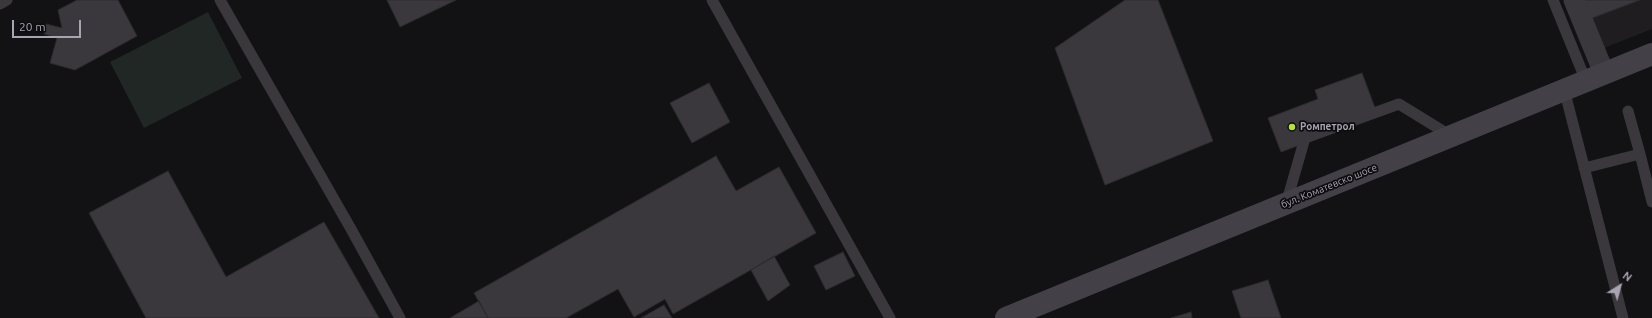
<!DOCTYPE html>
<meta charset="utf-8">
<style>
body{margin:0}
#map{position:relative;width:1652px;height:318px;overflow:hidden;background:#121113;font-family:Ubuntu,sans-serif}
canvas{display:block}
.north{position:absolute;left:1600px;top:266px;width:40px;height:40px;-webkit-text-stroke:3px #0d0c0e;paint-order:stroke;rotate:37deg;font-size:11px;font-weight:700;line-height:16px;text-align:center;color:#a8a4b2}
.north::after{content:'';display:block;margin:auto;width:14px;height:18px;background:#a8a4b2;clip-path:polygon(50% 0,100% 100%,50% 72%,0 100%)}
.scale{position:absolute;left:12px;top:20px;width:69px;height:18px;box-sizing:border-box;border:2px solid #a8a4b2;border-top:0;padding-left:5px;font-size:12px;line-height:14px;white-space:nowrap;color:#a8a4b2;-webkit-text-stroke:3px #0d0c0e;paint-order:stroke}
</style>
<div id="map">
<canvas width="1652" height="318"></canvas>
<div class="north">N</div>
<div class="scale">20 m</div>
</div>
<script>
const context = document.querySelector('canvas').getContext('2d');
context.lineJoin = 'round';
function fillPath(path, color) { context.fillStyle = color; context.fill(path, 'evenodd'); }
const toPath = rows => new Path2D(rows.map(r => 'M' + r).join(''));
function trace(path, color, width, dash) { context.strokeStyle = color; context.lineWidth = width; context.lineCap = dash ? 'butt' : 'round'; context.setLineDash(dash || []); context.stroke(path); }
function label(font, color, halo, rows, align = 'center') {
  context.font = font + ' Ubuntu,sans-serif'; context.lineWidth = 3.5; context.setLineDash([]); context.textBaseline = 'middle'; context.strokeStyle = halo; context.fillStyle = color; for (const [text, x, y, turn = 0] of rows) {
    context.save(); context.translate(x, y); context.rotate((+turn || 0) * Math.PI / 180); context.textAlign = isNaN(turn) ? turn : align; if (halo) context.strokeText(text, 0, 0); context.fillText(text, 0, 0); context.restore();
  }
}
fillPath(toPath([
 [1566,0,1652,0,1652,29,1589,54]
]), '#1f1d20');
fillPath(toPath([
 [208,12,242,78,144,128,110,62]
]), '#202725');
const building = toPath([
 [77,0,118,0,137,36,75,70,50,63,57,38,44,34,46,24,62,28,58,10,77,0],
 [387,0,456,0,400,27,387,0],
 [1125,0,1158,0,1213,141,1105,185,1055,48,1125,0],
 [1579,0,1640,0,1587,20,1579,0],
 [1362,73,1378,116,1281,152,1268,118,1318,99,1315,90,1362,73],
 [709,83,730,122,692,143,670,103,709,83],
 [716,156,736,191,779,167,816,233,673,314,665,299,634,317,618,289,566,318,488,318,474,293,716,156],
 [168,171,226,277,324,222,379,318,146,318,89,213,168,171],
 [843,252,855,276,826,290,814,266,843,252],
 [774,256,790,285,768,301,751,270,774,256],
 [1268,280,1281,318,1241,318,1232,291,1268,280],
 [479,301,488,318,450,318,479,301],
 [664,305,672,318,641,318,664,305],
 [1191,312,1192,318,1171,318,1191,312]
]);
fillPath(building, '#3b383d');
trace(building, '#2d2b2e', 1);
trace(toPath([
 [220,0,351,229,400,318],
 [712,0,890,318],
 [1553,0,1586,81],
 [0,4,7,0],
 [1564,89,1623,318],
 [1628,111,1640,154],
 [1584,168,1640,154,1652,202],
 [1286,204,1305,138,1399,104,1451,136]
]), '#3a383c', 11);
trace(toPath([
 [1574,0,1604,73]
]), '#3a383c', 21);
trace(toPath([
 [1006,318,1652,54]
]), '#434147', 22);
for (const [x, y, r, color] of [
 [1292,127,4,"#b6e23a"]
]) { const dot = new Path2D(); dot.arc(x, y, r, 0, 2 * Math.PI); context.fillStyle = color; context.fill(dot); trace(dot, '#0d0c0e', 1.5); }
label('bold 10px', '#a8a4b2', '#0d0c0e', [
 ["Ромпетрол",1300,127]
], 'left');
label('10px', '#a8a4b2', '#0d0c0e', [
 ["бул. Коматевско шосе",1329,186,-22]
]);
</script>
